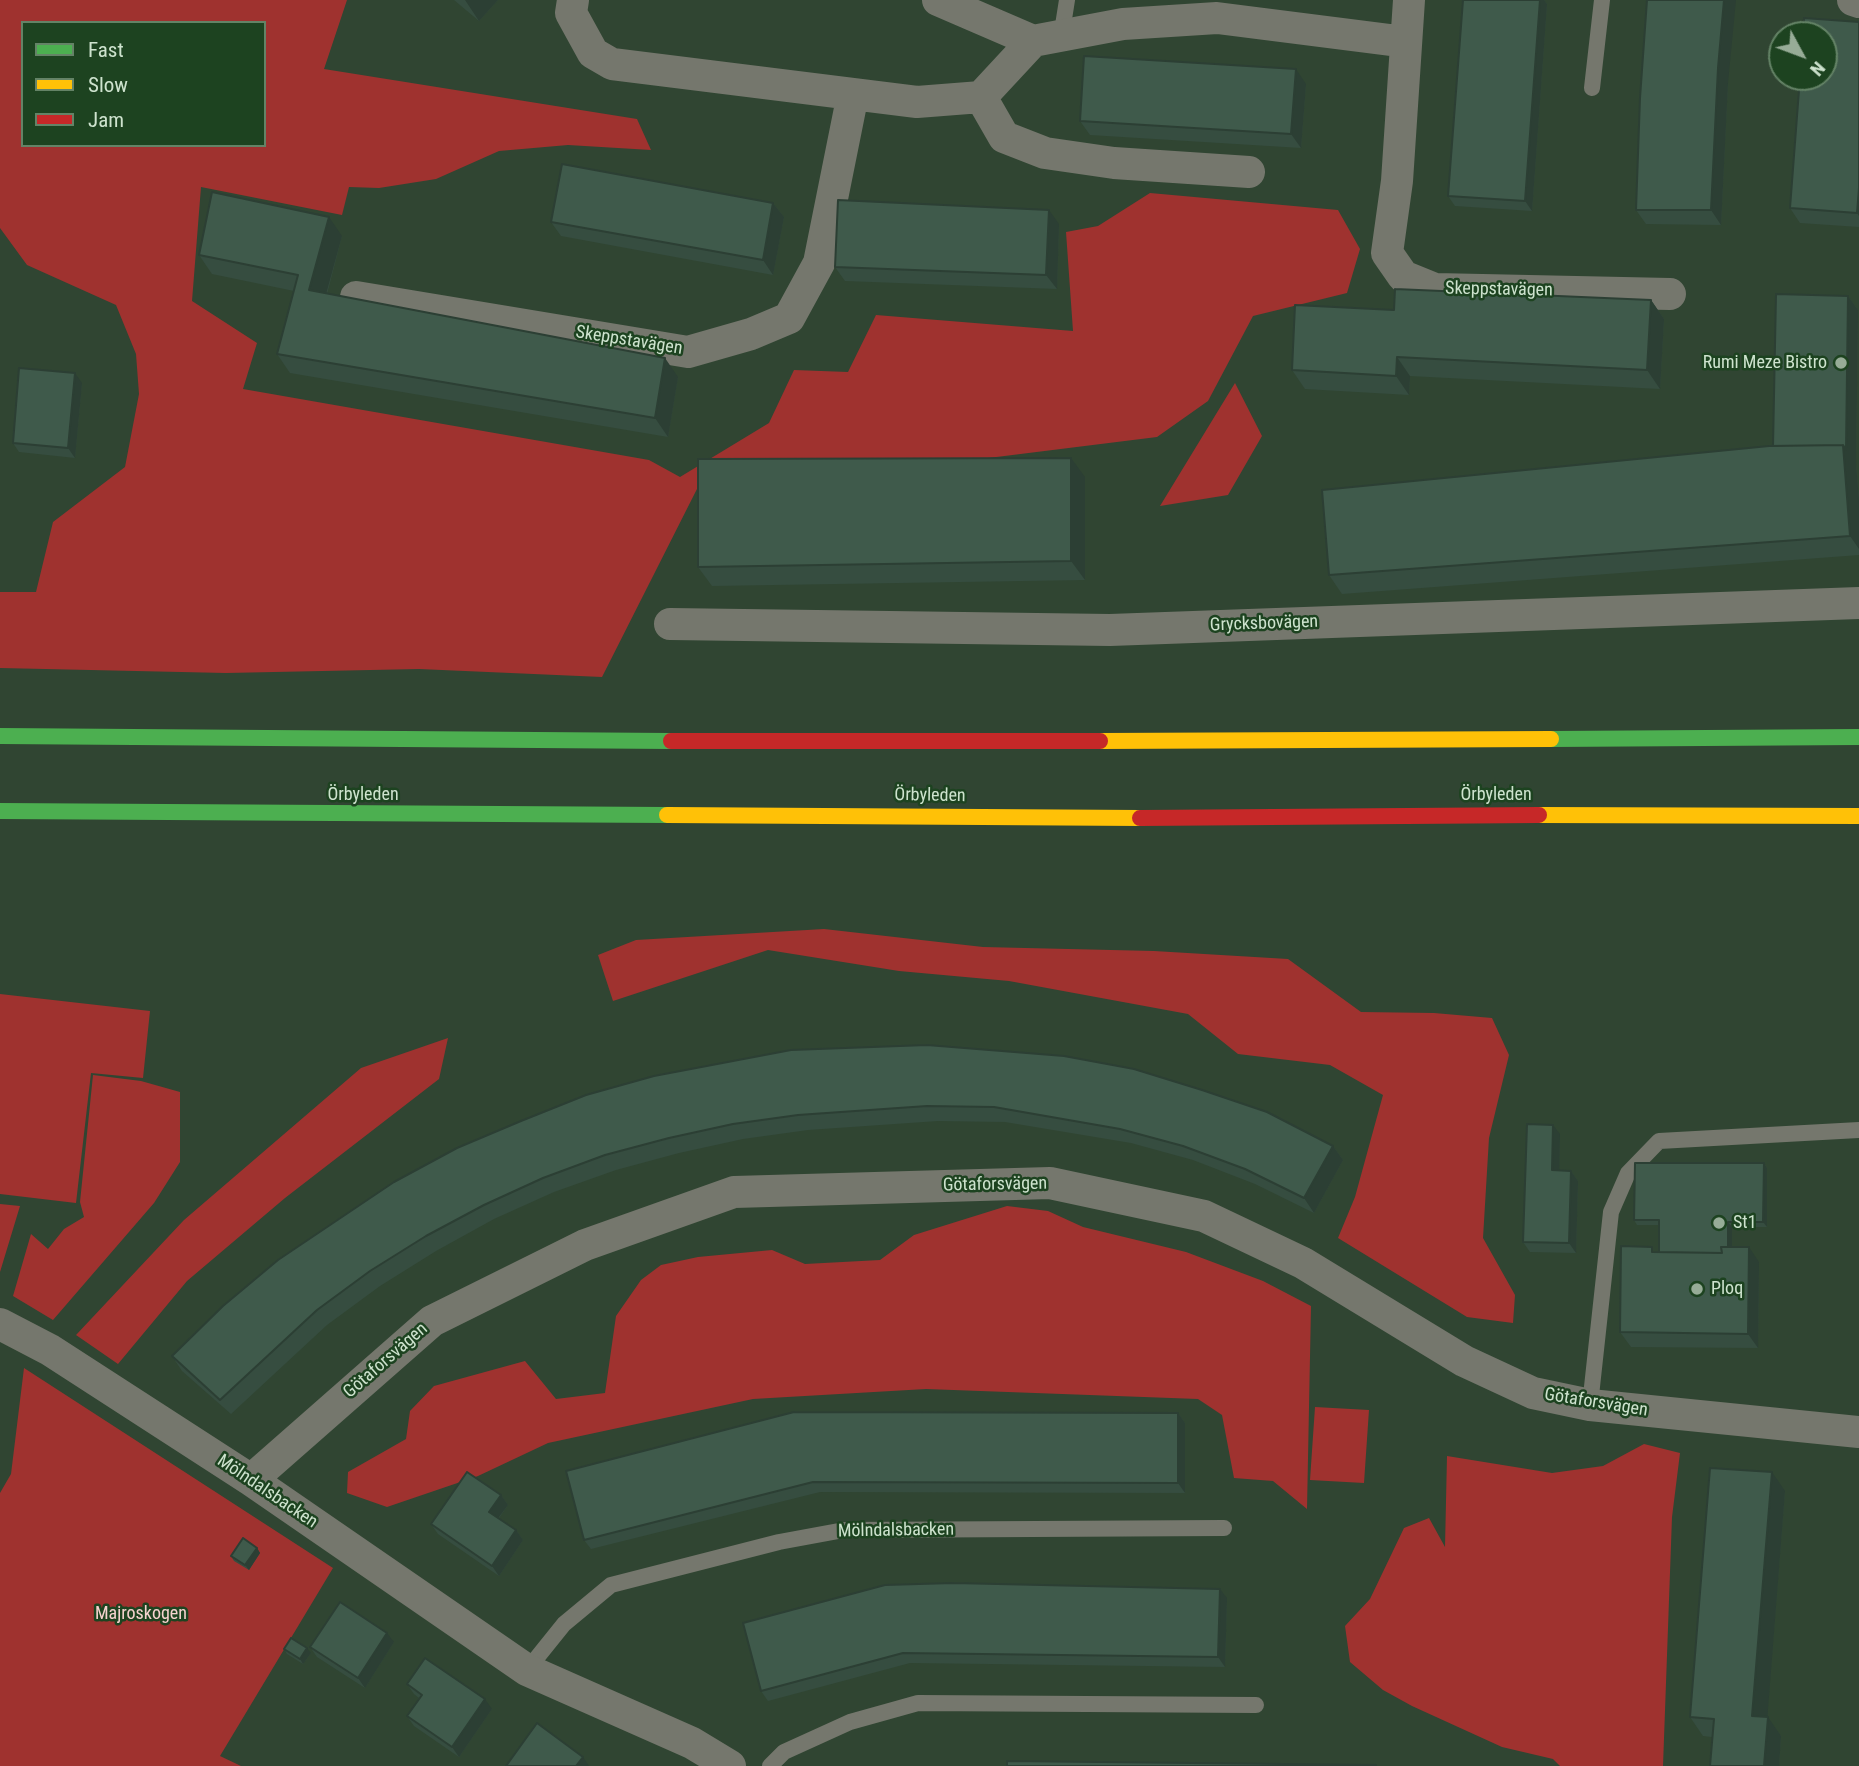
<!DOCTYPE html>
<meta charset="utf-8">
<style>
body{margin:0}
#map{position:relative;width:1859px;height:1766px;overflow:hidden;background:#304532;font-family:"Roboto Condensed",sans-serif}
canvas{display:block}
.legend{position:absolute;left:21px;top:21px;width:245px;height:126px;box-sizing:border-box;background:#1d4320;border:2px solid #648366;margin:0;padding:9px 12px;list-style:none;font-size:21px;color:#cee3ce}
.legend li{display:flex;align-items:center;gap:14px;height:35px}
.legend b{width:35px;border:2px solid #648366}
.north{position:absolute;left:1768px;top:21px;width:70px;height:70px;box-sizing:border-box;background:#1d4320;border:2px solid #648366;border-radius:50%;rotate:131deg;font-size:19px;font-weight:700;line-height:28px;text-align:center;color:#cee3ce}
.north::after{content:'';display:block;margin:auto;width:24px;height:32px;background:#97ac97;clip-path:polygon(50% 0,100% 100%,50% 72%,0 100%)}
</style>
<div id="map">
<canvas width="1859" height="1766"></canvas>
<ul class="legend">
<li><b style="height:9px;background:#4caf50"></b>Fast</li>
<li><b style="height:9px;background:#ffc107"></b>Slow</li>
<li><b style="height:9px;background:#c62828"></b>Jam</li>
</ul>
<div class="north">N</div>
</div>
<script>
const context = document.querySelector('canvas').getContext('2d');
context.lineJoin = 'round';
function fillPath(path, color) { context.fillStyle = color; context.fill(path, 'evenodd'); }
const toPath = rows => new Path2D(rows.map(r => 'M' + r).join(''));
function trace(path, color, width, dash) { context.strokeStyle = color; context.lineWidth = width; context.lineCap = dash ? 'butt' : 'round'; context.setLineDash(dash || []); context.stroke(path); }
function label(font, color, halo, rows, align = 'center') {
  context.font = font + ' "Roboto Condensed",sans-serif'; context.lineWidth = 5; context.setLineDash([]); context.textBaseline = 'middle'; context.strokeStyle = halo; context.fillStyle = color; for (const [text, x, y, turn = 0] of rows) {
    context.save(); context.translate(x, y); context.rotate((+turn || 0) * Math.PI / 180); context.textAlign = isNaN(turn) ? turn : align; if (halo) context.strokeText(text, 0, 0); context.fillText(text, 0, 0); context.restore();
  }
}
fillPath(toPath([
 [0,0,347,0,324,69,637,119,651,150,568,145,499,151,436,179,379,188,349,187,342,215,201,187,192,301,257,343,243,389,649,460,680,477,769,423,794,370,848,372,876,315,1073,331,1066,232,1098,226,1150,193,1338,210,1360,249,1347,293,1253,316,1208,401,1157,437,860,474,699,485,602,677,419,669,226,673,0,668,0,592,36,592,53,522,125,467,139,394,136,354,116,305,27,265,0,228],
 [23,23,264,23,264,145,23,145],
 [1235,383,1262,436,1228,495,1160,506],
 [824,929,983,947,1154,951,1288,959,1361,1012,1434,1013,1492,1018,1509,1055,1489,1138,1483,1238,1515,1295,1513,1323,1467,1317,1338,1238,1355,1197,1383,1095,1330,1065,1238,1054,1188,1014,1009,981,899,971,768,950,613,1001,598,955,636,940],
 [0,994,150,1011,143,1078,91,1073,76,1203,0,1194],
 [448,1038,439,1079,285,1198,187,1281,118,1364,76,1335,184,1220,361,1068],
 [93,1075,141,1081,180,1092,180,1162,154,1203,53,1320,13,1296,31,1234,48,1249,64,1229,84,1217,80,1202],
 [0,1204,20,1206,0,1272],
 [1007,1206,1048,1211,1083,1227,1186,1252,1263,1281,1311,1306,1307,1509,1273,1481,1234,1478,1222,1415,1198,1399,926,1389,753,1399,548,1443,478,1476,387,1507,347,1493,348,1472,406,1439,410,1411,434,1386,525,1361,556,1399,605,1393,616,1316,641,1280,661,1265,698,1257,772,1250,805,1264,880,1260,914,1235],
 [24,1368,333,1568,220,1756,241,1766,0,1766,0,1493,11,1474],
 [1315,1407,1369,1410,1364,1483,1310,1480],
 [1644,1444,1680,1453,1672,1517,1663,1766,1560,1766,1553,1759,1502,1747,1412,1706,1383,1690,1350,1662,1345,1626,1370,1599,1404,1528,1429,1518,1445,1547,1447,1456,1552,1473,1603,1466]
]), '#9f322f');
trace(toPath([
 [1061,38,1067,0],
 [1592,88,1602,0],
 [1590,1405,1611,1212,1628,1173,1659,1141,1859,1130],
 [527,1670,564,1624,611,1585,779,1542,844,1530,1224,1528],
 [770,1766,784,1752,850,1722,918,1703,1256,1705]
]), '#75776d', 16);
trace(toPath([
 [573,0,571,13,593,53,612,64,917,102,981,97,1033,41],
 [938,0,1033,41,1123,24,1217,18,1406,42],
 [1409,0,1397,181,1387,253,1403,276,1435,289,1670,294],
 [1853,0,1859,2],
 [981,97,1004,137,1045,153,1114,163,1249,172],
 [356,297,688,352,751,334,789,318,819,263,853,94],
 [670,624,1110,630,1859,603],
 [0,1324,50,1350,251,1480,527,1670,692,1743,730,1766],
 [251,1480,432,1321,585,1245,734,1192,1050,1183,1204,1216,1303,1263,1464,1361,1533,1393,1590,1405,1859,1432]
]), '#75776d', 32);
trace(toPath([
 [0,736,671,741],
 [1551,739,1859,737],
 [0,811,667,815]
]), '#4caf50', 16);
trace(toPath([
 [1100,741,1551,739],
 [667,815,1140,818],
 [1539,815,1859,816]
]), '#ffc107', 16);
trace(toPath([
 [671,741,1100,741],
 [1140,818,1539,815]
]), '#c62828', 16);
fillPath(toPath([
 [454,0,498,0,479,21],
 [1463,0,1544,0,1547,4,1532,211,1455,206,1448,196],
 [1859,22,1859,227,1800,223,1790,208],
 [1728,83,1721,225,1646,224,1636,210],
 [1306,84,1301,148,1090,135,1080,121],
 [773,203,784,217,773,275,561,236,551,222],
 [1059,224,1057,289,845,281,835,267],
 [342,236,327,294,678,377,668,437,290,373,277,354,294,291,212,274,199,255],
 [1848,296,1858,310,1856,464,1859,500,1859,555,1342,594,1329,575,1773,446],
 [1651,300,1664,319,1660,389,1410,376,1409,395,1305,389,1292,370,1394,310],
 [82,383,75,458,19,452,13,443],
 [1085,477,1085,580,712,586,698,567],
 [791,1050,1333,1146,1343,1160,1314,1213,1255,1184,1193,1160,1131,1143,1005,1122,938,1121,808,1130,743,1139,679,1153,616,1170,554,1192,494,1219,436,1251,380,1286,327,1325,231,1414,182,1371,172,1356],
 [1560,1134,1559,1170,1571,1171,1578,1181,1576,1253,1530,1252,1523,1242],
 [1764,1163,1767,1168,1767,1227,1732,1227,1732,1247,1759,1262,1758,1348,1631,1347,1620,1332,1655,1252,1659,1252,1659,1225,1637,1225,1634,1220],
 [1178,1413,1185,1423,1185,1493,820,1492,591,1549,584,1540,566,1471],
 [1785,1491,1767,1717,1781,1736,1779,1766,1710,1766,1712,1737,1703,1736,1690,1717],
 [501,1495,508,1505,499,1518,516,1530,523,1540,499,1576,438,1534,431,1524],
 [257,1548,260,1553,249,1570,234,1561,231,1556],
 [1227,1598,1225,1667,910,1663,768,1701,761,1691,743,1623],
 [394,1642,365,1688,317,1657,310,1647],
 [284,1649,311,1653,303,1664,287,1654],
 [407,1684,492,1709,459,1757,414,1726,407,1716,419,1698,414,1694]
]), '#364d40');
fillPath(toPath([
 [465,0,498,0,479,21],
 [1540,0,1544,0,1547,4,1532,211,1525,201],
 [1724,0,1736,0,1728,83,1721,225,1711,210,1718,68],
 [1296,69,1306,84,1301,148,1291,134],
 [1859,188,1859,216,1857,213],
 [773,203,784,217,773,275,763,260],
 [1049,210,1059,224,1057,289,1046,275],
 [329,217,342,236,322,309,309,290],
 [1848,296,1858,310,1856,464,1859,500,1859,549,1850,536,1843,445],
 [1651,300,1664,319,1660,389,1647,370],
 [1397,357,1410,376,1409,395,1396,376],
 [665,358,678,377,668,437,655,418],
 [75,373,82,383,75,458,68,448],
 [1071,458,1085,477,1085,580,1071,561],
 [1553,1125,1560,1134,1559,1180,1552,1170],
 [1333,1146,1343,1160,1314,1213,1304,1198],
 [1764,1163,1767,1168,1767,1227,1763,1222],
 [1571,1171,1578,1181,1576,1253,1569,1243],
 [1728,1222,1732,1227,1732,1268,1728,1263],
 [1749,1247,1759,1262,1758,1348,1748,1334],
 [1178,1413,1185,1423,1185,1493,1178,1483],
 [1772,1472,1785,1491,1766,1735,1752,1716],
 [501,1495,508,1505,496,1521,489,1512],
 [516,1530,523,1540,499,1576,492,1566],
 [257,1548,260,1553,249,1570,245,1565],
 [1220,1589,1227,1598,1225,1667,1218,1657],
 [387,1633,394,1642,365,1688,358,1678],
 [307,1648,311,1653,303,1664,300,1659],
 [485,1699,492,1709,459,1757,452,1747],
 [1768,1717,1781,1736,1779,1766,1764,1766],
 [583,1757,589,1766,576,1766]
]), '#2c3f34');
const building = toPath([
 [1463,0,1540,0,1525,201,1448,196,1463,0],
 [1647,0,1724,0,1718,68,1711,210,1636,210,1640,98,1647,0],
 [1804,18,1859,22,1859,188,1857,213,1790,208,1800,77,1824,77,1824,35,1803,35,1804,18],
 [1084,56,1296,69,1291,134,1080,121,1084,56],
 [562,164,773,203,763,260,551,222,562,164],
 [212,192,329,217,309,290,665,358,655,418,277,354,298,275,199,255,212,192],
 [838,200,1049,210,1046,275,835,267,838,200],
 [1395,289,1651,300,1647,370,1397,357,1396,376,1292,370,1295,305,1394,310,1395,289],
 [1776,294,1848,296,1846,450,1843,445,1773,446,1776,294],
 [19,368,75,373,68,448,13,443,19,368],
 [1843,445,1850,536,1329,575,1322,490,1769,446,1843,445],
 [1071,458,1071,561,698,567,698,459,1071,458],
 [927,1045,1064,1056,1134,1069,1202,1090,1267,1112,1333,1146,1304,1198,1245,1169,1183,1146,1120,1129,994,1107,927,1106,798,1115,733,1124,669,1138,605,1155,543,1178,484,1205,426,1236,370,1271,317,1310,220,1400,172,1356,223,1306,278,1260,394,1182,457,1148,521,1121,586,1095,654,1076,791,1050,927,1045],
 [1527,1124,1553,1125,1552,1170,1571,1171,1569,1243,1523,1242,1527,1124],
 [1635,1163,1764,1163,1763,1222,1728,1222,1728,1247,1721,1247,1722,1253,1659,1252,1659,1220,1634,1220,1635,1163],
 [1621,1246,1652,1247,1652,1252,1722,1253,1721,1247,1749,1247,1748,1334,1620,1332,1621,1246],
 [794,1412,1178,1413,1178,1483,813,1482,584,1540,566,1471,794,1412],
 [1710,1468,1772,1472,1752,1716,1768,1717,1764,1766,1710,1766,1714,1719,1690,1717,1710,1468],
 [467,1472,501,1495,489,1512,516,1530,492,1566,431,1524,467,1472],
 [243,1538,257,1548,245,1565,231,1556,243,1538],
 [953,1583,1220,1589,1218,1657,903,1653,761,1691,743,1623,885,1585,953,1583],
 [340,1602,387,1633,358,1678,310,1647,340,1602],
 [291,1638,307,1648,300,1659,284,1649,291,1638],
 [425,1658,485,1699,452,1747,407,1716,422,1695,407,1684,425,1658],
 [537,1723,583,1757,576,1766,506,1766,537,1723],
 [1007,1761,1376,1765,1376,1766,1007,1766,1007,1761]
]);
fillPath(building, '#3f5a4b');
trace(building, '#2c3f34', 2);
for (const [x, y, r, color] of [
 [1841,363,7,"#97ac97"],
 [1719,1223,7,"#97ac97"],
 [1697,1289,7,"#97ac97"]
]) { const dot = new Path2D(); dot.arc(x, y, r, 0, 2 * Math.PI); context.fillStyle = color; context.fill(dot); trace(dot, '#1d4320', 2.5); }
label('18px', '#cee3ce', '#1d4320', [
 ["Skeppstavägen",1499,290,1],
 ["Skeppstavägen",629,341,9],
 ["Grycksbovägen",1264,624,-2],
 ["Örbyleden",363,795],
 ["Örbyleden",1496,795],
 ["Örbyleden",930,796,1],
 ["Götaforsvägen",995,1185,-1],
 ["Götaforsvägen",386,1361,-41],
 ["Götaforsvägen",1596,1403,9],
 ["Mölndalsbacken",267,1492,34],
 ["Mölndalsbacken",896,1531,-1]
]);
label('18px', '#cee3ce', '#1d4320', [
 ["Rumi Meze Bistro",1827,363,"right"],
 ["St1",1733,1223],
 ["Ploq",1711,1289]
], 'left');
label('18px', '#f6d3cf', '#1d4320', [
 ["Majroskogen",141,1614]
]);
</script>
